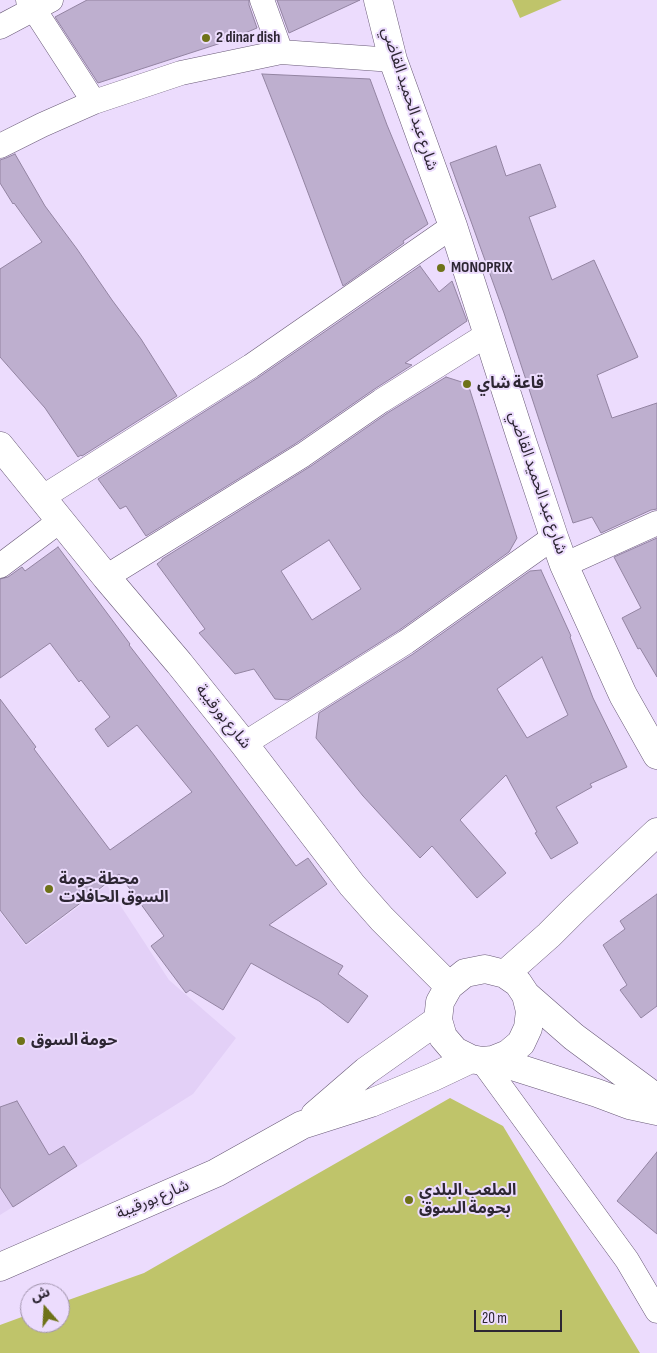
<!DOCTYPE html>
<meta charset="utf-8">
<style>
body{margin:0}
#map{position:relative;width:657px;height:1353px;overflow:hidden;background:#ecdcfd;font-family:"Sofia Sans Condensed","Noto Sans Arabic",sans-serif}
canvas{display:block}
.north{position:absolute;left:20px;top:1283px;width:50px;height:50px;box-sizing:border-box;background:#ecdcfd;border:1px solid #a093ac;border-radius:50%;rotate:341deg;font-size:14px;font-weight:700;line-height:20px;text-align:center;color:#2d2633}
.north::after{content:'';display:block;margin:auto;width:18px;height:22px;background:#6e7218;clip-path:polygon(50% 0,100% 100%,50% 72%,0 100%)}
.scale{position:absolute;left:474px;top:1310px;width:88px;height:22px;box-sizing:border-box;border:2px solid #2d2633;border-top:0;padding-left:6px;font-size:15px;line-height:18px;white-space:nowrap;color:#2d2633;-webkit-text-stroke:4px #ecdcfd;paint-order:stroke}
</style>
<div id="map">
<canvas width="657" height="1353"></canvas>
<div class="north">ش</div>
<div class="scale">20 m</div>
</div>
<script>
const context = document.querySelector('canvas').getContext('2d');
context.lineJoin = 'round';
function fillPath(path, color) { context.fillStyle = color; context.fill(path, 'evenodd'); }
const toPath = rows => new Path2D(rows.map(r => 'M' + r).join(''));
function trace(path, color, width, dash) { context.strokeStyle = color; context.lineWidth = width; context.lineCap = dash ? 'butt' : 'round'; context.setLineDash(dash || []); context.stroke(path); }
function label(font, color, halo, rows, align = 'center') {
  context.font = font + ' "Sofia Sans Condensed","Noto Sans Arabic",sans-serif'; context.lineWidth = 4; context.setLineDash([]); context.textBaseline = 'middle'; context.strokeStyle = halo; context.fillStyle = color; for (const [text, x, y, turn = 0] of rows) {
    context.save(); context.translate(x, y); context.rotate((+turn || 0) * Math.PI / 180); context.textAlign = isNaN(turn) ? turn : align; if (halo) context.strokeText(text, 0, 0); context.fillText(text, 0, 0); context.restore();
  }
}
fillPath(toPath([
 [107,885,169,980,236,1038,193,1094,0,1215,0,912,26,946]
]), '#e3d0f7');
fillPath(toPath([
 [512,0,562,0,520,18],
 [450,1098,503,1126,640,1353,0,1353,0,1325,30,1314,30,1323,60,1323,60,1303,144,1273]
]), '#bfc46a');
const building = toPath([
 [87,0,249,0,249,5,257,28,221,43,98,83,55,17,87,0],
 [277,0,360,0,289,33,277,0],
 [262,74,370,79,387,125,428,224,403,241,404,243,343,286,295,158,262,74],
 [496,146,506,176,540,164,556,207,529,217,552,280,594,260,638,357,597,375,612,418,657,403,657,509,651,510,601,533,592,517,573,523,504,313,450,163,496,146],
 [15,154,45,206,77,249,112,300,141,339,177,396,82,456,81,455,78,457,45,408,0,357,0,269,42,242,14,203,13,204,0,183,0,160,6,158,15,154],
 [420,266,439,292,452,281,467,321,405,363,412,365,373,390,295,444,146,536,126,506,120,509,98,479,259,377,420,266],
 [446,377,468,384,517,538,509,552,398,631,288,700,275,699,254,669,235,674,199,633,205,629,157,564,162,560,162,559,311,466,389,412,446,377],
 [329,540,361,589,312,620,281,571,329,540],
 [657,538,657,677,640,648,638,649,622,618,641,608,614,557,657,538],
 [58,547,130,644,129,645,214,755,296,866,308,858,327,884,269,925,343,966,338,974,368,996,348,1023,319,1001,251,963,223,1010,190,990,186,993,151,946,164,936,119,874,26,944,0,910,0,699,36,747,34,749,110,850,192,792,137,725,108,747,95,729,110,717,81,680,79,682,50,643,0,678,0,579,8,577,22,567,25,571,58,547],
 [541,570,571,636,570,637,593,698,627,767,590,784,592,787,556,807,578,843,551,859,535,833,537,832,506,775,460,820,506,873,477,898,432,846,420,858,363,796,316,738,319,713,413,654,530,571,541,570],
 [542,657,568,715,527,738,497,689,542,657],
 [657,894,657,1006,641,1018,620,990,627,985,603,945,625,929,620,921,657,894],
 [17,1101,49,1155,64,1146,77,1166,13,1207,0,1187,0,1107,17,1101],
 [657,1152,657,1234,617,1201,657,1152]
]);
fillPath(building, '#beafcf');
trace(building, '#9384a2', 1);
const street = toPath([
 [28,0,94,102],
 [262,0,281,52],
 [0,27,51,0],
 [0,146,42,125,94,102,181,73,281,52,393,60],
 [43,497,251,366,453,226],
 [564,565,657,523],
 [0,566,61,520],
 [106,577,303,455,381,401,488,334],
 [244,744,406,642,554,537],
 [482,1061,627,1260,657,1311]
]);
const secondary = toPath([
 [378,0,393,60,453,226,521,438,554,537,564,565,623,695,657,755],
 [0,446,106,577,179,663,244,744,352,885,382,919,449,986],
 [505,974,549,935,575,909,657,832],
 [526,995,530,1011,528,1028,521,1043,508,1054,493,1060,482,1061,471,1059,455,1051,443,1037,438,1020,440,1002,449,986,465,973,485,969,505,974,518,983,526,995,574,1037,647,1091,657,1101],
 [493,1060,597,1093,629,1105,657,1111],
 [315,1115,366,1071,438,1020],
 [0,1267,216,1173,302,1125,371,1103,433,1077,471,1059]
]);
trace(street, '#695a77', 25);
trace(secondary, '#695a77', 29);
trace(street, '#fff', 24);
trace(secondary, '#fff', 28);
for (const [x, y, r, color] of [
 [206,38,5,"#6e7218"],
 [441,268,5,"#6e7218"],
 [467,384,5,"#6e7218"],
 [49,889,5,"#6e7218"],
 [21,1041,5,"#6e7218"],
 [409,1200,5,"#6e7218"]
]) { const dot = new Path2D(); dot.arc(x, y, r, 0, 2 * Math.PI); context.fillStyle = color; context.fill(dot); trace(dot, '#ecdcfd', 2); }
label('bold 16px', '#2d2633', '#ecdcfd', [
 ["2 dinar dish",216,38],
 ["MONOPRIX",451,268],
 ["قاعة شاي",477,384],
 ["محطة حومة",59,880],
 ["السوق الحافلات",59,898],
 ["حومة السوق",31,1041],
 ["الملعب البلدي",419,1191],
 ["بحومة السوق",419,1209]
], 'left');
label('16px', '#2d2633', '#ecdcfd', [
 ["شارع عبد الحميد القاضي",409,99,72],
 ["شارع عبد الحميد القاضي",537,483,71],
 ["شارع بورقيبة",223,717,51],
 ["شارع بورقيبة",153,1200,-23]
]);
</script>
